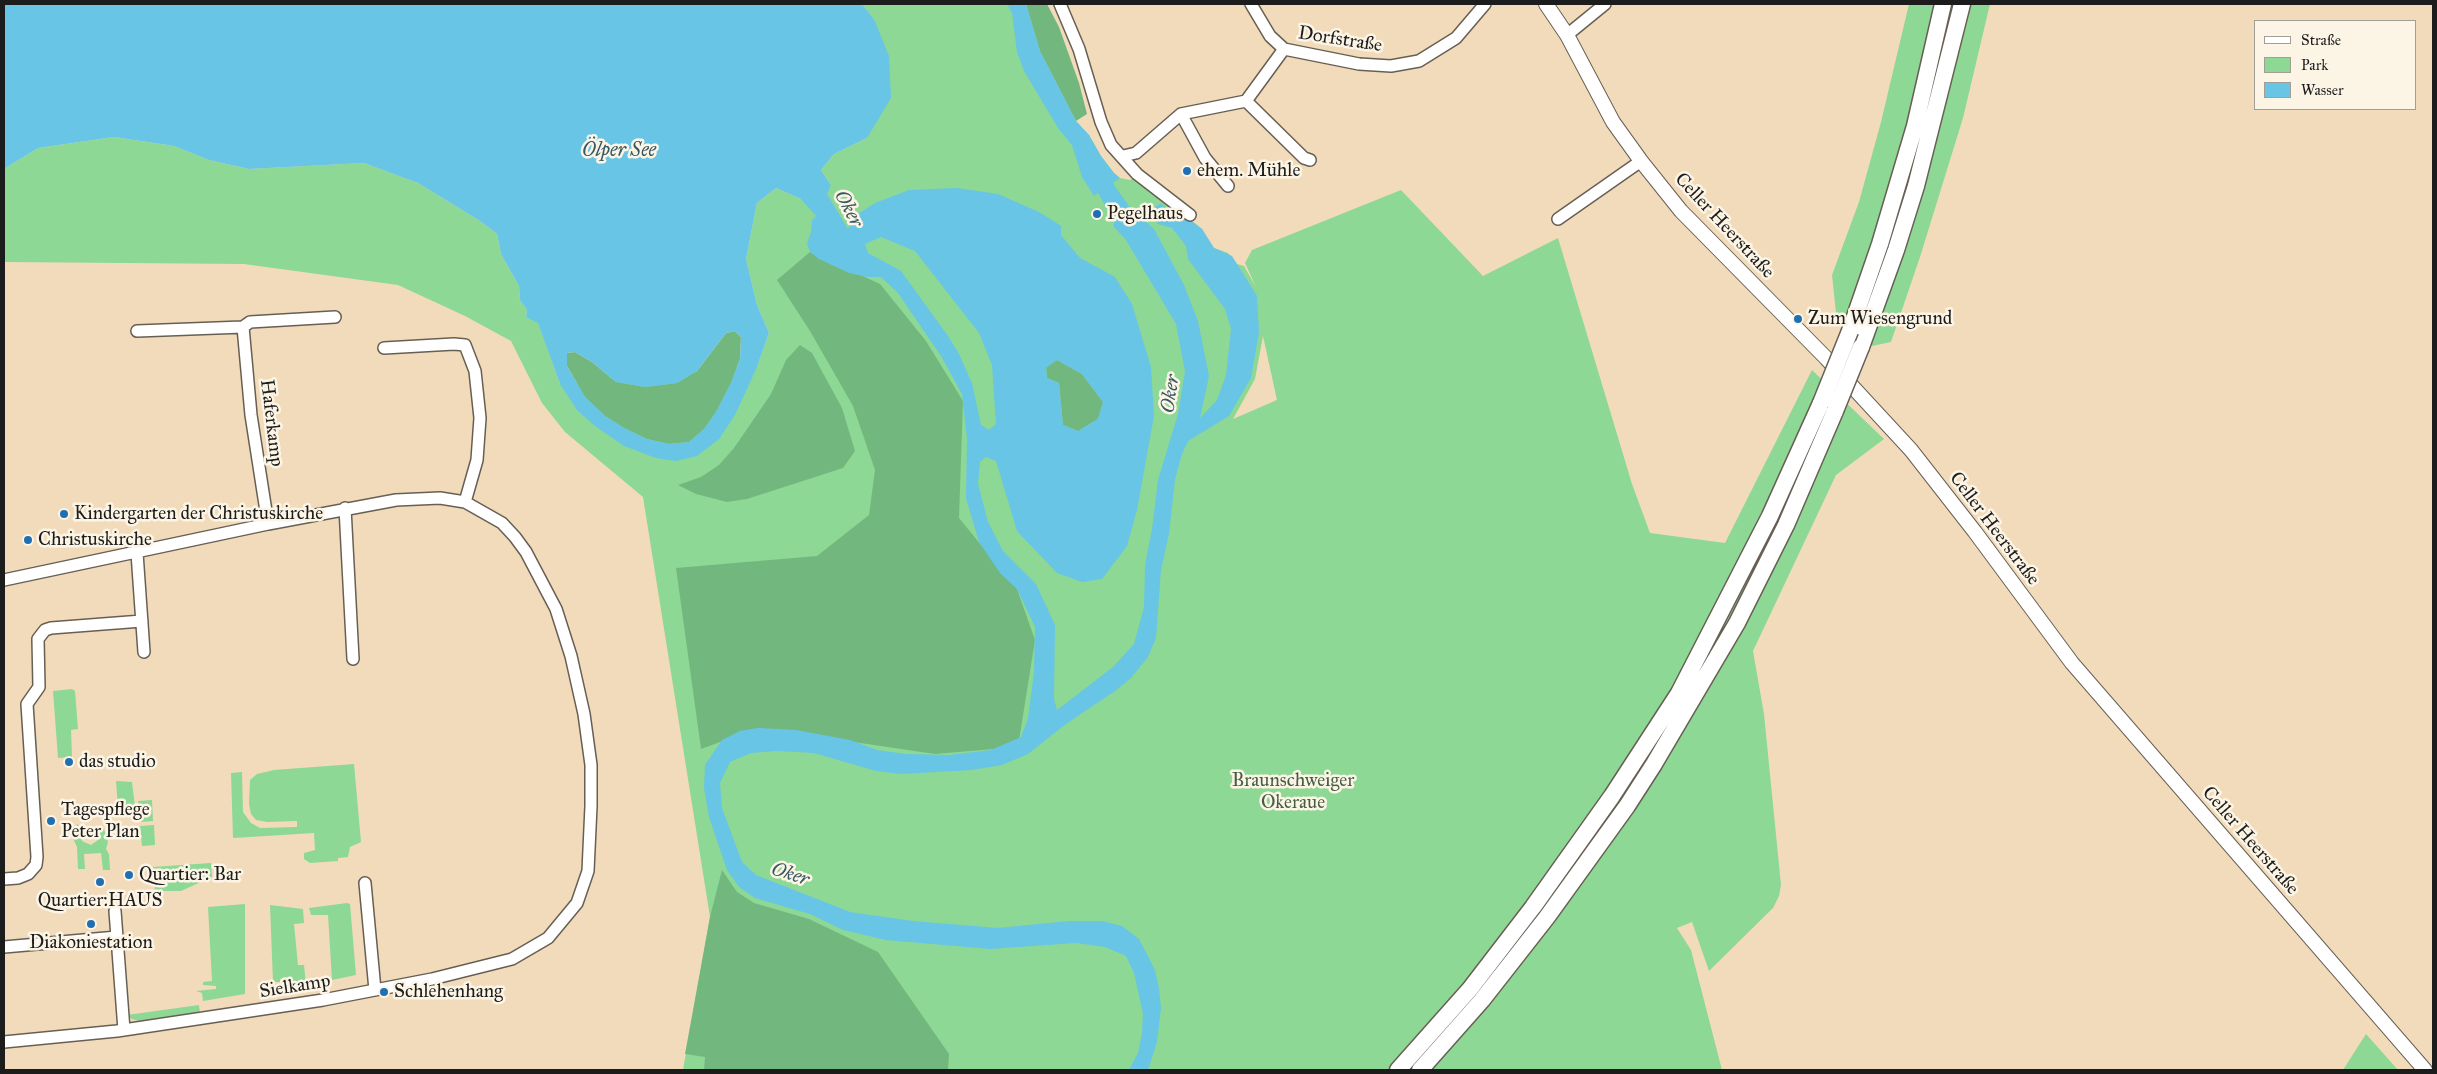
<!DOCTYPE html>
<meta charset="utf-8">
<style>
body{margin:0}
#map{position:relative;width:2437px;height:1074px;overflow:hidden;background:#f2dbbb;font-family:"IM FELL Great Primer",serif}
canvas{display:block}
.frame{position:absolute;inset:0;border:5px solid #1c1c1c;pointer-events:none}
.legend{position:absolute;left:2254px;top:20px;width:162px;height:90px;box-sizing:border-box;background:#fcf5e5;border:1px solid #a29e95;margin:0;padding:6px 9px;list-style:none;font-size:15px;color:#1c1c1c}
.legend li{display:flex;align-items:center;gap:10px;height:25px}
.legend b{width:25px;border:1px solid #a29e95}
</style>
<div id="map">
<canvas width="2437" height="1074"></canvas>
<div class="frame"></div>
<ul class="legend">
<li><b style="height:6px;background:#fff"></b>Straße</li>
<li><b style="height:14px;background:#8dd894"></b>Park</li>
<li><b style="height:14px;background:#68c5e6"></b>Wasser</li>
</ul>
</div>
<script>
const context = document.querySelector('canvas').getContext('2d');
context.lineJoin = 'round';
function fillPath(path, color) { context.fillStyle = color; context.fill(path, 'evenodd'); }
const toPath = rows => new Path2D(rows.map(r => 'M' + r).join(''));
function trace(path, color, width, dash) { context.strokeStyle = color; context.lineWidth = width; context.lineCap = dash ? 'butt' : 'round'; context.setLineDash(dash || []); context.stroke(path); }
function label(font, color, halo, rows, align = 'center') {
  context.font = font + ' "IM FELL Great Primer",serif'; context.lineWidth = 5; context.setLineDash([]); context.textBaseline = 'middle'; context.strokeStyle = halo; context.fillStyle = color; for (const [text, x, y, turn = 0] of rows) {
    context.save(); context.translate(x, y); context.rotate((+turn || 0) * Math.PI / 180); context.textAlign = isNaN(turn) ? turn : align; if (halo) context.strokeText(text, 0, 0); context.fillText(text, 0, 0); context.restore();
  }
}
fillPath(toPath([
 [862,4,1026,4,1076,121,1089,135,1101,156,1114,173,1120,178,1130,180,1136,177,1191,220,1202,229,1214,248,1228,253,1237,264,1244,266,1256,287,1245,263,1252,250,1401,190,1483,276,1558,238,1632,484,1650,533,1725,543,1812,370,1884,439,1836,475,1753,651,1764,714,1781,885,1779,896,1773,908,1709,971,1692,922,1677,928,1691,950,1722,1070,683,1070,710,917,643,497,565,432,542,403,511,341,465,316,398,285,244,264,4,262,4,169,38,148,114,137,174,146,209,160,249,169,364,163,418,183,480,221,497,234,501,254,519,286,520,300,527,310,526,317,538,322,560,384,757,367,769,333,757,305,746,259,757,203,776,188,801,199,831,185,821,170,834,154,867,138,874,19],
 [1263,336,1277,400,1233,419,1255,379],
 [1909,4,1990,4,1963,118,1920,257,1891,342,1872,346,1836,313,1832,275,1859,202,1881,122],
 [72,689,75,691,78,729,71,730,72,757,58,758,53,691],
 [354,764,361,842,350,847,348,857,338,858,338,861,310,863,304,859,304,853,315,850,314,833,233,838,231,773,242,772,243,812,251,823,260,828,297,827,297,821,267,822,256,820,251,814,249,804,250,780,257,774,274,770],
 [116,781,132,782,135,807,118,808],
 [152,800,153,821,140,822,138,801],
 [77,824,82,828,82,841,91,845,98,840,99,826,104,829,108,842,106,849,109,854,110,870,103,870,101,853,84,854,85,869,78,869,77,847,72,836],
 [154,825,155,845,142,846,140,826],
 [211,863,212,877,181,891,155,891,153,867],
 [347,903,350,904,356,975,332,980,328,915,311,915,309,908],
 [245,904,245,994,203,1001,202,993,196,991,216,989,216,986,203,985,203,982,212,981,208,907],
 [270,905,303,909,304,923,294,924,298,965,304,965,306,985,284,988,281,982,273,982],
 [199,1005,200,1014,143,1022,132,1019,127,1015],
 [2366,1034,2398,1070,2343,1070]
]), '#8dd894');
fillPath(toPath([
 [1026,4,1047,4,1059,27,1079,83,1087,114,1076,121,1040,51],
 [810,252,880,284,926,341,963,401,959,518,1017,589,1035,640,1018,747,935,754,758,728,701,749,676,568,817,556,869,515,875,470,853,406,810,331,777,280],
 [735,331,741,337,740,359,731,383,716,412,704,429,689,442,669,444,647,439,624,428,605,416,585,397,567,366,567,353,575,352,592,362,616,382,645,387,677,383,697,371,726,333],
 [800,345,812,353,842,408,855,451,843,468,747,499,727,502,696,494,678,485,701,477,719,465,734,448,771,394,786,360],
 [1057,360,1082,374,1103,402,1098,419,1078,431,1063,425,1059,383,1047,378,1046,367],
 [722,870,737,892,754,903,809,919,878,952,949,1054,948,1070,704,1070,705,1057,685,1054,710,917]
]), '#72b87e');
fillPath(toPath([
 [4,4,862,4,874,19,889,56,891,98,867,138,834,154,821,170,831,185,827,194,848,229,858,214,875,203,909,190,957,188,998,194,1039,212,1061,226,1061,235,1080,258,1115,277,1132,304,1151,367,1154,416,1137,510,1127,546,1102,579,1082,582,1057,573,1017,531,996,461,986,457,980,462,978,484,988,522,1003,551,1036,584,1055,625,1054,699,1057,710,1113,667,1134,644,1144,607,1145,565,1152,529,1158,480,1178,414,1185,371,1176,324,1126,240,1114,227,1114,222,1101,198,1098,193,1094,196,1082,177,1072,145,1058,128,1024,71,1017,52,1012,13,1007,4,1026,4,1040,51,1076,121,1089,135,1101,156,1114,173,1120,178,1114,182,1114,185,1131,209,1154,229,1184,285,1198,321,1209,376,1200,418,1217,400,1226,375,1231,329,1225,309,1188,259,1186,246,1172,228,1158,224,1150,213,1152,209,1161,203,1174,218,1180,221,1185,216,1202,229,1214,248,1232,256,1257,296,1259,332,1251,378,1229,416,1188,441,1182,454,1175,479,1169,534,1161,570,1156,638,1148,657,1131,678,1115,691,1066,724,1028,754,1002,765,972,770,901,774,876,771,814,753,777,751,751,753,730,762,720,783,722,808,742,862,756,875,850,912,913,921,998,928,1069,921,1102,921,1122,926,1139,939,1155,970,1159,989,1161,1008,1157,1042,1148,1070,1129,1070,1138,1053,1142,1033,1143,1014,1134,973,1126,956,1105,947,1076,943,990,949,886,940,843,930,810,914,755,898,739,887,727,870,709,817,704,788,705,765,722,740,740,731,758,728,796,730,850,740,877,750,906,754,949,755,991,750,1021,737,1028,718,1034,672,1035,627,1017,589,1000,573,979,542,966,498,967,439,962,394,941,356,898,293,881,277,867,277,849,273,819,259,810,252,807,243,811,232,812,220,816,216,801,199,776,188,757,203,746,259,757,305,769,333,757,367,735,415,719,439,697,456,676,461,656,458,624,446,595,426,577,410,560,384,538,323,526,317,527,310,520,300,519,286,501,254,497,234,480,221,418,183,364,163,249,169,209,160,174,146,114,137,38,148,4,169],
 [881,237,915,251,979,333,992,365,996,424,989,430,981,425,972,383,959,354,948,336,901,271,868,253,865,244],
 [735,331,741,337,740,359,731,383,716,412,704,429,689,442,669,444,647,439,624,428,605,416,585,397,567,366,567,353,575,352,592,362,616,382,645,387,677,383,697,371,726,333],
 [1057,360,1082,374,1103,402,1098,419,1078,431,1063,425,1059,383,1047,378,1046,368]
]), '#68c5e6');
const minor = toPath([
 [1060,4,1079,49,1101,122,1111,145,1137,174,1190,215],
 [1251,4,1270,36,1284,49,1359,64,1391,66,1419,61,1456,38,1485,4],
 [1567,35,1605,4],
 [1246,101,1304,158,1310,160],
 [1181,114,1205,158,1228,186],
 [1123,156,1136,153,1181,114,1246,101,1284,49],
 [1558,219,1641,161],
 [243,327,251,415,268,524],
 [137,331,243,327,250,322,335,317],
 [384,348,454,344,465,345,475,371,480,418,477,460,465,502],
 [345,508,353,659],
 [137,553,144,652],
 [4,580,268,524,396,500,440,498,465,502,502,523,515,537,526,552,556,609,571,656,584,714,591,765,591,806,588,871,577,903,548,938,512,959,432,979,323,1000,117,1031,4,1042],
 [4,879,18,878,28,874,36,865,37,857,27,704,39,687,38,639,45,630,51,628,142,621],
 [365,883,375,990],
 [115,911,124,1030],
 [4,947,117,937]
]);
const major = toPath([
 [1546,4,1567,35,1613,122,1641,161,1681,211,1826,358,1911,450,1975,532,2072,663,2425,1070]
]);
const highway = toPath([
 [1850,331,1880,244,1915,126,1943,4],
 [1861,347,1896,250,1916,186,1962,4],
 [1398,1070,1470,989,1533,907,1612,796,1679,693,1770,516,1821,403],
 [1420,1070,1482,1000,1547,917,1627,806,1654,764,1737,623,1786,525,1835,411]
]);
trace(minor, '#675f54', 14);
trace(major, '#675f54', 16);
trace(highway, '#675f54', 19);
trace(minor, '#fff', 11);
trace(major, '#fff', 14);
trace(highway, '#fff', 16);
const highwayBridge = toPath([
 [1821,403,1850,331],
 [1835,411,1861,347]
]);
trace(highwayBridge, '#675f54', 19, []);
trace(highwayBridge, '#fff', 16);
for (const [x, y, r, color] of [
 [1187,171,5,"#1f6fb2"],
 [1097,214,5,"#1f6fb2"],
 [1798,319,5,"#1f6fb2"],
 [64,514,5,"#1f6fb2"],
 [28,540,5,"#1f6fb2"],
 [69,762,5,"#1f6fb2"],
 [51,821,5,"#1f6fb2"],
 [129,875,5,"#1f6fb2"],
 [100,882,5,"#1f6fb2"],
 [91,924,5,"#1f6fb2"],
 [384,992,5,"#1f6fb2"]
]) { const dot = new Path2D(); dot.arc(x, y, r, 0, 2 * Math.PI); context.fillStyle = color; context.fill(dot); trace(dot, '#fcf5e5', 2); }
label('19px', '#1c1c1c', '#fcf5e5', [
 ["Dorfstraße",1340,40,9],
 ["Celler Heerstraße",1724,226,47],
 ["Haferkamp",271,423,83],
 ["Celler Heerstraße",1994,529,53],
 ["Celler Heerstraße",2250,841,49],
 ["Sielkamp",295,987,-9]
]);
label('19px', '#1c1c1c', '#fcf5e5', [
 ["ehem. Mühle",1197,171],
 ["Pegelhaus",1107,214],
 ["Zum Wiesengrund",1808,319],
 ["Kindergarten der Christuskirche",74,514],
 ["Christuskirche",38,540],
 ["das studio",79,762],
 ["Tagespflege",61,810],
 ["Peter Plan",61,832],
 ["Quartier: Bar",139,875],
 ["Quartier:HAUS",100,901,"center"],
 ["Diakoniestation",91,943,"center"],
 ["Schlehenhang",394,992]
], 'left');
label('19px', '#445e46', '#fcf5e5', [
 ["Braunschweiger",1293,781],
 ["Okeraue",1293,803]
]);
label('italic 20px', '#375763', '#fcf5e5', [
 ["Ölper See",619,151],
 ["Oker",848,209,62],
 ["Oker",1171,394,-81],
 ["Oker",790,875,18]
]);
</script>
